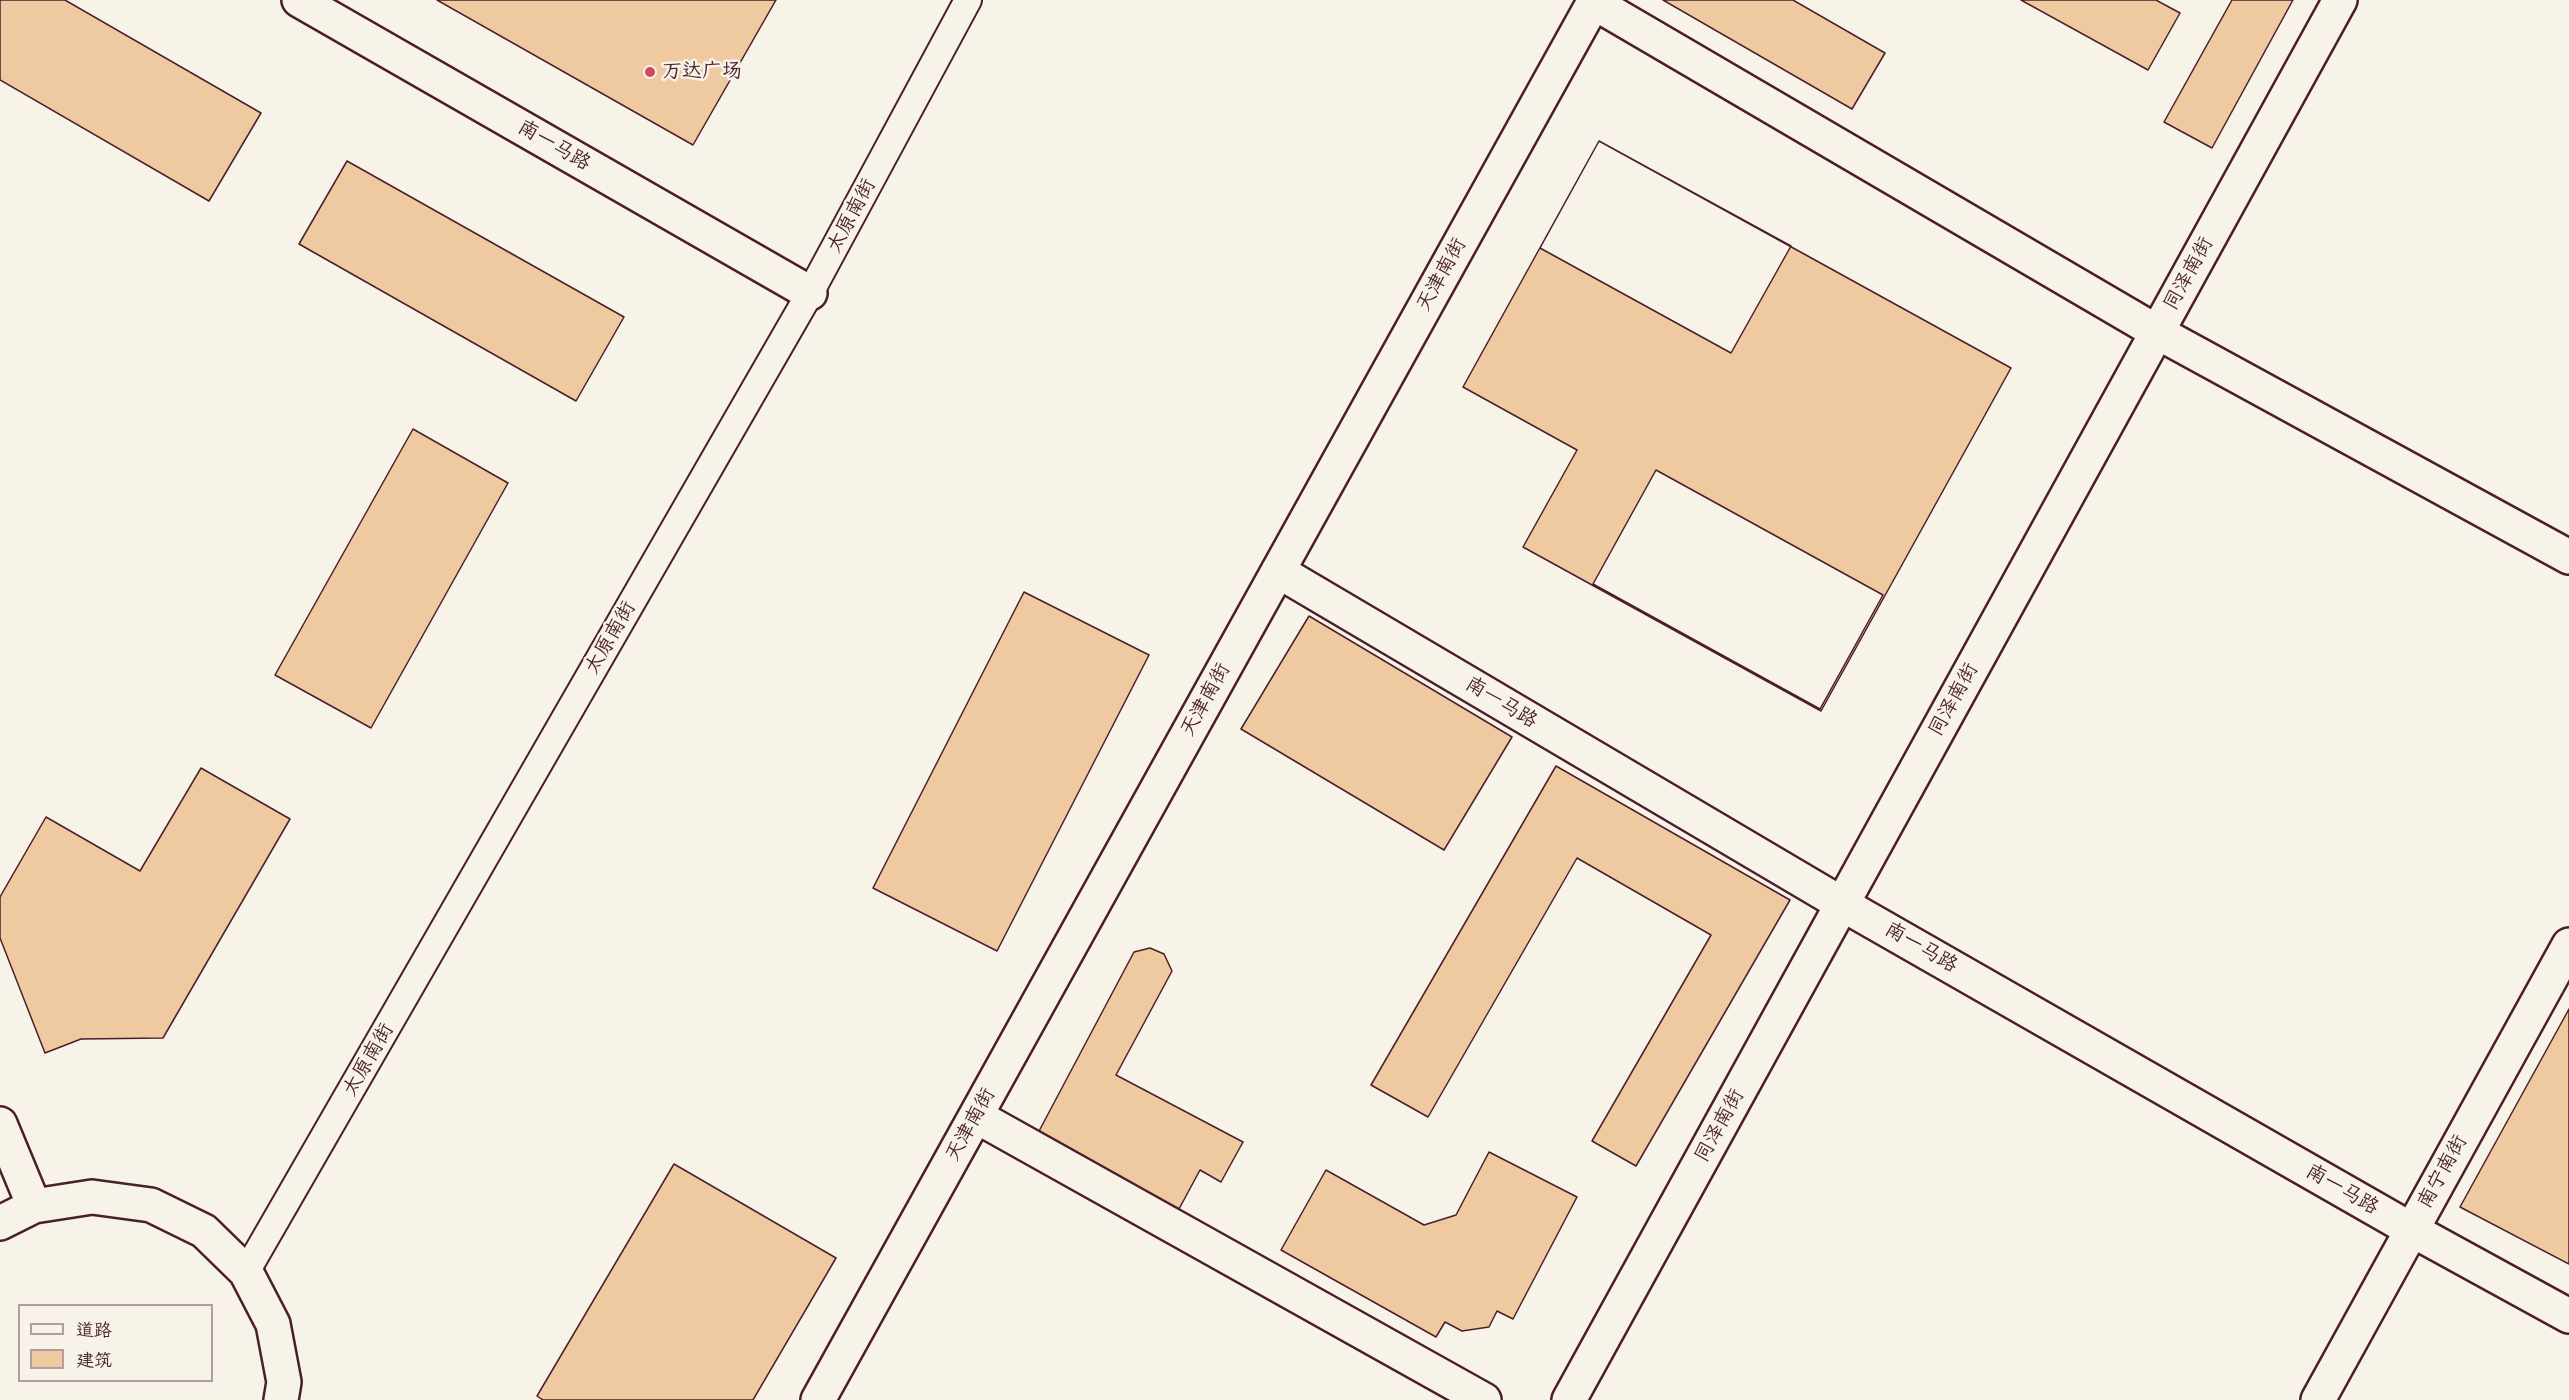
<!DOCTYPE html>
<meta charset="utf-8">
<style>
body{margin:0}
#map{position:relative;width:2569px;height:1400px;overflow:hidden;background:#f7f3e8;font-family:Pangolin,"LXGW WenKai TC",sans-serif}
canvas{display:block}
.legend{position:absolute;left:18px;top:1304px;width:195px;height:78px;box-sizing:border-box;background:#f7f3e8;border:2px solid #b29e9c;margin:0;padding:8px 10px;list-style:none;font-size:18px;color:#4a1f2b}
.legend li{display:flex;align-items:center;gap:12px;height:30px}
.legend b{width:30px;border:2px solid #b29e9c}
</style>
<div id="map">
<canvas width="2569" height="1400"></canvas>
<ul class="legend">
<li><b style="height:8px;background:#f7f3e8"></b>道路</li>
<li><b style="height:16px;background:#efc99f"></b>建筑</li>
</ul>
</div>
<script>
const context = document.querySelector('canvas').getContext('2d');
context.lineJoin = 'round';
function fillPath(path, color) { context.fillStyle = color; context.fill(path, 'evenodd'); }
const toPath = rows => new Path2D(rows.map(r => 'M' + r).join(''));
function trace(path, color, width, dash) { context.strokeStyle = color; context.lineWidth = width; context.lineCap = dash ? 'butt' : 'round'; context.setLineDash(dash || []); context.stroke(path); }
function label(font, color, halo, rows, align = 'center') {
  context.font = font + ' Pangolin,"LXGW WenKai TC",sans-serif'; context.lineWidth = 5; context.setLineDash([]); context.textBaseline = 'middle'; context.strokeStyle = halo; context.fillStyle = color; for (const [text, x, y, turn = 0] of rows) {
    context.save(); context.translate(x, y); context.rotate((+turn || 0) * Math.PI / 180); context.textAlign = isNaN(turn) ? turn : align; if (halo) context.strokeText(text, 0, 0); context.fillText(text, 0, 0); context.restore();
  }
}
const building = toPath([
 [0,0,65,0,261,113,209,201,0,80,0,0],
 [437,0,776,0,693,145,437,0],
 [1663,0,1793,0,1885,53,1852,109,1663,0],
 [2021,0,2156,0,2180,13,2148,70,2021,0],
 [2232,0,2293,0,2212,148,2164,122,2232,0],
 [1599,141,1791,246,1731,353,1540,248,1599,141],
 [1599,141,2011,368,1821,711,1523,547,1577,450,1463,387,1599,141],
 [347,161,624,317,576,401,299,244,347,161],
 [413,429,508,483,371,728,275,675,413,429],
 [1656,470,1883,595,1820,709,1593,584,1656,470],
 [1024,592,1149,655,997,951,873,888,1024,592],
 [1309,616,1512,737,1444,850,1241,729,1309,616],
 [1556,766,1790,900,1636,1166,1592,1141,1711,935,1577,858,1428,1117,1371,1085,1556,766],
 [201,768,290,819,163,1038,81,1039,45,1053,0,938,0,897,46,817,140,871,201,768],
 [1150,948,1164,954,1172,971,1116,1075,1243,1142,1221,1182,1200,1170,1179,1209,1038,1133,1134,952,1150,948],
 [2569,1009,2569,1264,2460,1207,2569,1009],
 [1489,1152,1577,1197,1513,1319,1497,1311,1489,1327,1462,1331,1445,1322,1436,1337,1281,1250,1326,1170,1424,1225,1456,1215,1489,1152],
 [674,1164,836,1258,753,1400,543,1400,537,1396,674,1164]
]);
fillPath(building, '#efc99f');
trace(building, '#4a1f2b', 1.5);
const pedestrian = toPath([
 [246,1272,810,293,968,0]
]);
const minor = toPath([
 [299,0,810,293],
 [1593,2,2157,332,2569,557],
 [1278,571,1842,904,2412,1230,2569,1316],
 [976,1116,1484,1400],
 [818,1400,1595,0],
 [1569,1400,2340,0],
 [2318,1400,2569,945]
]);
const tertiary = toPath([
 [0,1124,34,1206],
 [0,1223,34,1206,92,1197,151,1205,204,1231,246,1272,273,1324,284,1382,281,1400]
]);
trace(pedestrian, '#4a1f2b', 30);
trace(minor, '#4a1f2b', 38);
trace(tertiary, '#4a1f2b', 38);
trace(pedestrian, '#f7f3e8', 26);
trace(minor, '#f7f3e8', 33);
trace(tertiary, '#f7f3e8', 33);
for (const [x, y, r, color] of [
 [650,72,6,"#d1495b"]
]) { const dot = new Path2D(); dot.arc(x, y, r, 0, 2 * Math.PI); context.fillStyle = color; context.fill(dot); trace(dot, '#f7f3e8', 2); }
label('20px', '#4a1f2b', '#f7f3e8', [
 ["万达广场",662,72]
], 'left');
label('20px', '#4a1f2b', '#f7f3e8', [
 ["南一马路",554,146,30],
 ["太原南街",852,216,-62],
 ["同泽南街",2189,274,-61],
 ["天津南街",1442,275,-61],
 ["太原南街",611,638,-60],
 ["天津南街",1206,700,-61],
 ["同泽南街",1954,700,-61],
 ["南一马路",1501,703,31],
 ["南一马路",1921,948,30],
 ["太原南街",369,1060,-60],
 ["天津南街",971,1125,-61],
 ["同泽南街",1720,1126,-61],
 ["南宁南街",2443,1172,-61],
 ["南一马路",2342,1190,30]
]);
</script>
